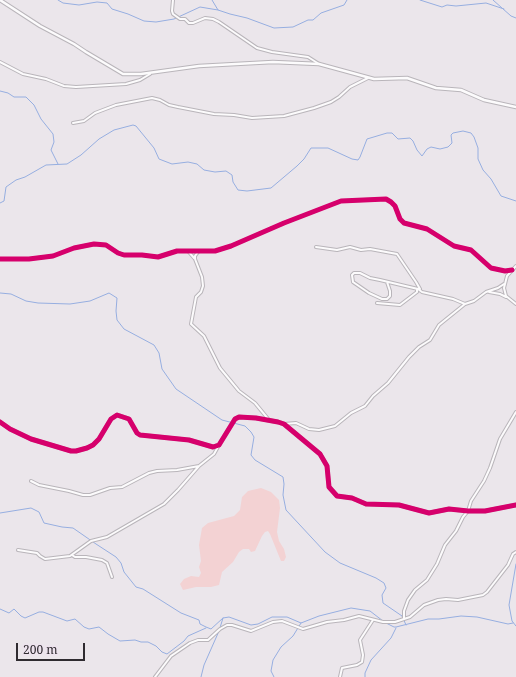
<!DOCTYPE html>
<style>
body{margin:0}
#map{position:relative;width:516px;height:677px;overflow:hidden;background:#ebe6eb;font-family:"Noto Serif",serif}
canvas{display:block}
.scale{position:absolute;left:16px;top:643px;width:69px;height:18px;box-sizing:border-box;border:2px solid #2f2b30;border-top:0;padding-left:5px;font-size:12px;line-height:14px;white-space:nowrap;color:#2f2b30;-webkit-text-stroke:3px #ede3ee;paint-order:stroke}
</style>
<div id="map">
<canvas width="516" height="677"></canvas>
<div class="scale">200 m</div>
</div>
<script>
const context = document.querySelector('canvas').getContext('2d');
context.lineJoin = 'round';
function fillPath(path, color) { context.fillStyle = color; context.fill(path, 'evenodd'); }
const toPath = rows => new Path2D(rows.map(r => 'M' + r).join(''));
function trace(path, color, width, dash) { context.strokeStyle = color; context.lineWidth = width; context.lineCap = dash ? 'butt' : 'round'; context.setLineDash(dash || []); context.stroke(path); }
fillPath(toPath([
 [261,488,271,492,279,500,280,508,277,532,279,541,284,549,286,557,284,561,281,561,270,534,268,531,265,532,262,536,255,551,251,552,249,549,243,549,239,552,233,562,222,572,219,585,211,587,196,587,183,590,180,584,184,579,191,576,199,577,201,573,199,567,201,561,199,545,202,528,208,523,234,516,240,510,242,497,248,491]
]), '#f3d2d3');
trace(toPath([
 [58,0,63,3,79,5,97,2,107,3,112,9,128,14,144,21,156,22,174,19,200,7,218,10],
 [212,0,218,10,230,14,247,18,274,28,293,27,308,20,313,20,321,13,344,5,347,0],
 [420,0,442,7,447,5,456,6,486,3,504,9],
 [493,0,511,16,516,18],
 [0,91,8,93,14,97,26,97,34,105,41,119,53,134,54,142,51,150,58,164],
 [0,203,4,201,6,187,16,180,25,177,46,165,67,164,81,155,99,139,114,130,133,125,136,126,154,148,159,159,172,164,188,162,197,164,204,170,215,172,226,171,232,175,233,182,238,190,247,191,271,188,297,166,304,159,311,148,328,148,352,159,358,160,360,157,367,139,387,133,392,133,398,139,410,138,413,141,417,150,422,156,427,149,431,147,440,149,448,147,452,143,451,135,453,133,463,131,471,133,474,137,478,148,478,159,483,170,491,179,501,196,516,201],
 [0,293,11,294,26,301,38,303,70,304,90,301,109,293,117,298,116,311,117,320,124,329,154,345,159,353,162,369,176,389,222,420,245,426,251,432,254,437,251,455,255,460,283,477,284,484,283,495,286,510,325,552,340,563,376,578,384,583,386,588,382,595,383,603,402,616,406,625],
 [0,513,31,508,39,512,44,523,62,527,73,528,96,544,116,557,121,563,124,572,136,587,143,589,181,613,199,620,200,624,206,627,211,629,223,618,229,617,251,625,258,624,272,617,287,617,301,623,319,616,351,608,370,611,383,621],
 [516,564,509,605,512,621,516,626],
 [0,609,9,613,14,609,21,616,25,618,39,612,43,612,67,621,75,619,84,627,89,629,99,627,108,634,120,641,135,640,141,642,148,642,156,646,162,652,167,654,184,641,188,636,206,628],
 [386,623,394,627,396,627,428,619,439,619,461,616,477,617,508,624,513,623],
 [201,677,204,665,219,631,223,618],
 [274,677,271,671,273,660,281,647,293,636,301,623],
 [365,677,365,673,371,660,391,638,396,628]
]), '#96aee0', 1);
const street = toPath([
 [173,0,172,11,173,14,180,19,185,19,189,23,193,23,205,18,213,19,219,22,257,48,272,52,308,57,319,64],
 [0,62,23,74,46,79,64,86,76,87,126,84,140,80,150,74],
 [73,123,84,121,95,113,116,105,152,98,160,100,169,105,178,107,214,114,234,115,252,118,284,116,314,108,331,102,339,97,350,87,368,78],
 [316,247,337,250,350,247,361,250,370,249,397,254,416,282,420,289],
 [188,251,194,258],
 [198,252,195,256,195,259,202,277,203,286,201,292,196,297,191,324,204,336,220,368,239,391,255,403,269,420],
 [0,259,29,259,53,256,74,248,94,244,106,245,118,253,124,255,142,255,158,257,177,251,215,251,231,246,284,223,341,201,386,199,391,202,395,206,400,219,404,223,427,229,454,246,471,250,491,268,505,271,512,270],
 [516,266,507,276,504,288,506,296,516,304],
 [387,282,390,291,390,296,387,299,382,299,369,293,353,282,352,275,354,273,360,273,370,278,380,280,418,289,422,292,453,299,465,304],
 [489,292,500,294,506,297],
 [377,303,400,305,417,292,417,289],
 [284,424,296,423,309,429,319,430,335,426,351,413,365,406,373,396,388,383,409,357,419,347,430,340,439,325,465,304,474,301,486,292,498,288,504,284],
 [31,481,39,485,69,491,83,495,90,495,110,488,122,487,149,473,157,471,177,470,199,466,214,454,219,445],
 [18,550,37,553,40,556,45,559,70,556,91,541,107,537,164,504,178,490,199,466],
 [72,555,75,557,86,557,102,560,107,563,112,577],
 [404,619,404,611,408,600,415,590,427,580,437,564,445,545,456,531,463,517,468,511,471,501,484,481,490,468,500,439,516,412],
 [155,677,171,656,190,643,198,640,208,640,220,629,227,625,232,625,251,631,273,622,282,621,303,629,327,622,344,620,359,616,383,622,395,622,410,617,424,605,438,600,446,599,458,600,483,595,487,592,508,565,513,554,516,552],
 [340,677,342,668,357,665,362,662,363,655,360,640,373,620]
]);
const secondary = toPath([
 [0,0,40,26,74,44,86,52,123,74,141,74,199,66,273,62,319,64,374,79,407,78,436,88,461,90,484,100,516,107],
 [0,422,10,429,31,439,71,451,76,451,87,448,93,445,99,439,111,419,117,415,129,419,137,433,140,435,189,440,213,447,219,445,235,419,239,417,256,418,278,422,284,424,320,454,327,466,329,487,337,496,352,498,366,504,399,505,429,513,449,509,468,511,485,511,516,505]
]);
trace(street, '#b9b5ba', 4);
trace(secondary, '#b9b5ba', 4.5);
trace(street, '#fcfbfc', 2);
trace(secondary, '#fcfbfc', 2.5);
trace(toPath([
 [0,259,29,259,53,256,74,248,94,244,106,245,118,253,124,255,142,255,158,257,177,251,215,251,231,246,284,223,341,201,386,199,391,202,395,206,400,219,404,223,427,229,454,246,471,250,491,268,505,271,512,270],
 [0,422,10,429,31,439,71,451,76,451,87,448,93,445,99,439,111,419,117,415,129,419,137,433,140,435,189,440,213,447,219,445,235,419,239,417,256,418,278,422,284,424,320,454,327,466,329,487,337,496,352,498,366,504,399,505,429,513,449,509,468,511,485,511,516,505]
]), '#d6006c', 5);
</script>
